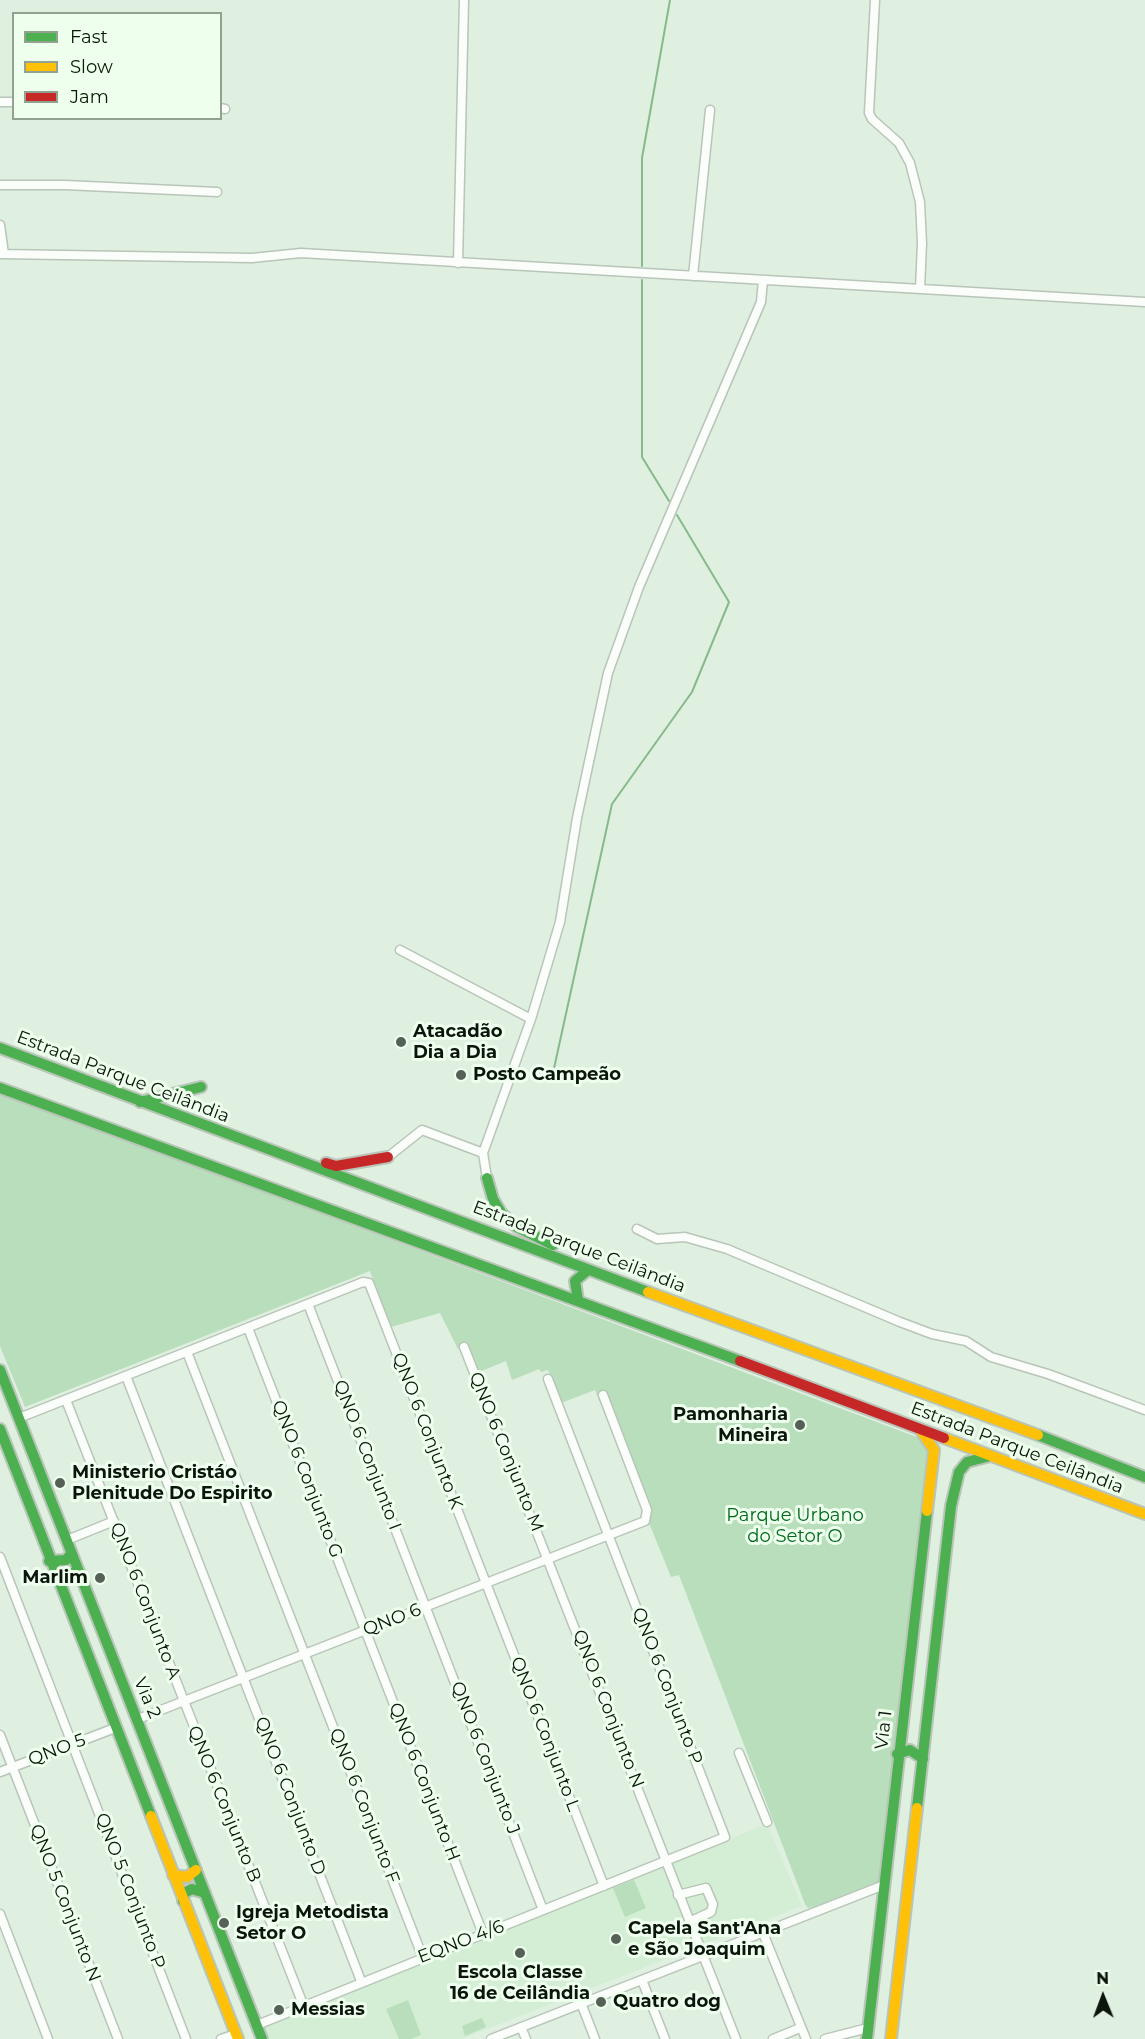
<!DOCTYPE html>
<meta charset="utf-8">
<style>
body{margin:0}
#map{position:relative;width:1145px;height:2039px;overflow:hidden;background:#dfefe0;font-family:Montserrat,sans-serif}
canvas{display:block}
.legend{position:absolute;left:12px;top:12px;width:210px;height:108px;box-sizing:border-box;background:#efe;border:2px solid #93a193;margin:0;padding:8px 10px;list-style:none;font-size:18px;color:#0b150b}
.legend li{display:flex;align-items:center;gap:12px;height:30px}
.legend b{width:30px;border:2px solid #93a193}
.north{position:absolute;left:1073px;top:1967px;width:60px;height:60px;-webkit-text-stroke:4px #efe;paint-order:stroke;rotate:359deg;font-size:16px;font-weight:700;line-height:24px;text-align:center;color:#0b150b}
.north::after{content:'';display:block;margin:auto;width:21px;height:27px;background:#0b150b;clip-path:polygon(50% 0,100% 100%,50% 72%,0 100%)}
</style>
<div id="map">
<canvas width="1145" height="2039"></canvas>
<ul class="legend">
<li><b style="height:8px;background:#4caf50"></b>Fast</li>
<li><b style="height:8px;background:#ffc107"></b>Slow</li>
<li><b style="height:8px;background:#c62828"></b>Jam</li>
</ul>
<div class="north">N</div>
</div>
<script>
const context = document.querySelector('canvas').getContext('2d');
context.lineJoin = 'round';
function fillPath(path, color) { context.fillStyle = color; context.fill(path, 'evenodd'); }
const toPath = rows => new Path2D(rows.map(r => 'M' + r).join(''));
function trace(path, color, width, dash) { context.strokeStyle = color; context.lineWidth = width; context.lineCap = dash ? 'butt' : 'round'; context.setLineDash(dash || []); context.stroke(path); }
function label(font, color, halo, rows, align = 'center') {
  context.font = font + ' Montserrat,sans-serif'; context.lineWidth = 6; context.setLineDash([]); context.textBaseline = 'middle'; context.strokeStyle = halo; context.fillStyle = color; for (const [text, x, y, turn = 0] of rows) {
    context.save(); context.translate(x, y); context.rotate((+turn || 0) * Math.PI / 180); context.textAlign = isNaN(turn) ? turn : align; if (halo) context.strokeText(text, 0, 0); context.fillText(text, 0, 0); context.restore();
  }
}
fillPath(toPath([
 [767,1824,802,1906,461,2039,266,2039,262,2028]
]), '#d3eed4');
fillPath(toPath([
 [0,1093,922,1439,929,1449,881,1879,878,1882,814,1907,808,1908,805,1904,679,1575,671,1577,595,1390,561,1403,548,1370,541,1372,539,1369,512,1380,506,1361,479,1372,467,1345,458,1349,440,1313,391,1327,370,1271,25,1407,0,1346],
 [634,1880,646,1908,625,1917,613,1888],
 [408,2000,421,2035,411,2039,399,2039,386,2009],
 [482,2018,486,2027,465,2036,462,2026]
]), '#b9debb');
trace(toPath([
 [642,266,642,158,670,0],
 [642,280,642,457,669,501],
 [551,1082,612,804,692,692,729,602,677,515]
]), '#87ba8b', 2);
const street = toPath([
 [875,0,869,113,872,119,899,143,910,163,920,202,922,243,920,289],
 [0,102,14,102],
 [220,108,225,109],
 [0,185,65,185,217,192],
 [0,225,4,254],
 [0,254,252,258,301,253,1145,302],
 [458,263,464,0],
 [693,276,710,110],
 [400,950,531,1019],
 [388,1157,422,1130,483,1153],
 [487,1178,483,1153,531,1019,560,922,577,818,608,673,639,587,761,302,763,280],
 [637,1229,657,1239,685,1237,727,1249,900,1322,932,1334,966,1341,991,1357,1048,1374,1145,1410],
 [308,1304,543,1910],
 [248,1328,483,1934],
 [464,1347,736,2039],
 [187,1352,423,1958],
 [126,1376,361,1981],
 [66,1400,304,2007],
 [19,1418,363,1282,369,1283,604,1886],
 [67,1540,114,1521],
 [0,1557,186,2039],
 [138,1719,645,1521,647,1510,603,1395],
 [0,1735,118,2039],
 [739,1753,767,1822],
 [0,1772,115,1728],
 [678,1895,706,1888,713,1904,711,1912,689,1922],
 [0,1914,48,2039],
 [763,1933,806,2039],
 [642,1980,665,2039],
 [581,2003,595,2039],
 [257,2025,725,1837,548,1379],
 [521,2027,526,2039],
 [221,2039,236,2034],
 [491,2039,884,1885],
 [773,2039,800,2028],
 [825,2039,868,2028]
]);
const fast = toPath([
 [0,1048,648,1292],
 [0,1088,740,1361],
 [140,1102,201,1087],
 [487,1178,493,1199,502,1214,517,1227,553,1245],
 [578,1300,575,1281,588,1270],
 [0,1370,262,2039],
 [0,1429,151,1816],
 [1038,1435,1145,1477],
 [49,1561,66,1560,71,1554],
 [58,1580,66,1573,78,1573],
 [897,1754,910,1750,923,1759],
 [917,1808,951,1506,959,1472,967,1462,990,1456],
 [183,1901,184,1893,192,1889,205,1893],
 [867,2039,927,1511]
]);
const slow = toPath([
 [648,1292,1038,1435],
 [920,1429,934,1450,927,1511],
 [944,1438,1145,1514],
 [151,1816,238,2039],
 [173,1875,187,1877,196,1870],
 [891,2039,917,1808]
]);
const jam = toPath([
 [326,1163,336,1166,388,1157],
 [740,1361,944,1438]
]);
trace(street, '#b8c5b8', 11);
trace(fast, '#b8c5b8', 14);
trace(slow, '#b8c5b8', 14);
trace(jam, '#b8c5b8', 14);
trace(street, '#fafdfa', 8);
trace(fast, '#4caf50', 10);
trace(slow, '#ffc107', 10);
trace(jam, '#c62828', 10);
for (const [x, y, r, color] of [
 [401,1042,6,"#556156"],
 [461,1075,6,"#556156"],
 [800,1425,6,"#556156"],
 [60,1483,6,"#556156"],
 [100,1578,6,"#556156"],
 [224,1923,6,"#556156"],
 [616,1939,6,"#556156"],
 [520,1953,6,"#556156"],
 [601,2002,6,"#556156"],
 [279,2010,6,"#556156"]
]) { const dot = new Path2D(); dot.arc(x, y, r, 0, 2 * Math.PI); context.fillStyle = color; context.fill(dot); trace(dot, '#efe', 2); }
label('bold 18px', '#0b150b', '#efe', [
 ["Atacadão",413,1032],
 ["Dia a Dia",413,1053],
 ["Posto Campeão",473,1075],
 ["Pamonharia",788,1415,"right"],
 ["Mineira",788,1436,"right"],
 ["Ministerio Cristáo",72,1473],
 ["Plenitude Do Espirito",72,1494],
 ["Marlim",88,1578,"right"],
 ["Igreja Metodista",236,1913],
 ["Setor O",236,1934],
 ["Capela Sant'Ana",628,1929],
 ["e São Joaquim",628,1950],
 ["Escola Classe",520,1973,"center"],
 ["16 de Ceilândia",520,1994,"center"],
 ["Quatro dog",613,2002],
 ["Messias",291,2010]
], 'left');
label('18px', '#0b150b', '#efe', [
 ["Estrada Parque Ceilândia",123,1077,21],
 ["Estrada Parque Ceilândia",579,1247,21],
 ["QNO 6 Conjunto K",427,1431,69],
 ["Estrada Parque Ceilândia",1017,1448,21],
 ["QNO 6 Conjunto M",506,1452,68],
 ["QNO 6 Conjunto I",367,1455,69],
 ["QNO 6 Conjunto G",307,1479,69],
 ["QNO 6 Conjunto A",145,1601,69],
 ["QNO 6",392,1620,-21],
 ["QNO 6 Conjunto P",667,1686,69],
 ["Via 2",147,1698,67],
 ["QNO 6 Conjunto N",608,1709,69],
 ["Via 1",884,1730,-83],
 ["QNO 6 Conjunto L",545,1734,69],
 ["QNO 5",57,1750,-21],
 ["QNO 6 Conjunto J",485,1758,69],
 ["QNO 6 Conjunto H",424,1782,69],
 ["QNO 6 Conjunto D",290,1796,69],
 ["QNO 6 Conjunto B",224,1804,68],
 ["QNO 6 Conjunto F",364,1806,69],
 ["QNO 5 Conjunto P",130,1891,69],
 ["QNO 5 Conjunto N",65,1903,69],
 ["EQNO 4/6",461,1942,-21]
]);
label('18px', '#006a1c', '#efe', [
 ["Parque Urbano",795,1516],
 ["do Setor O",795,1537]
]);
</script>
